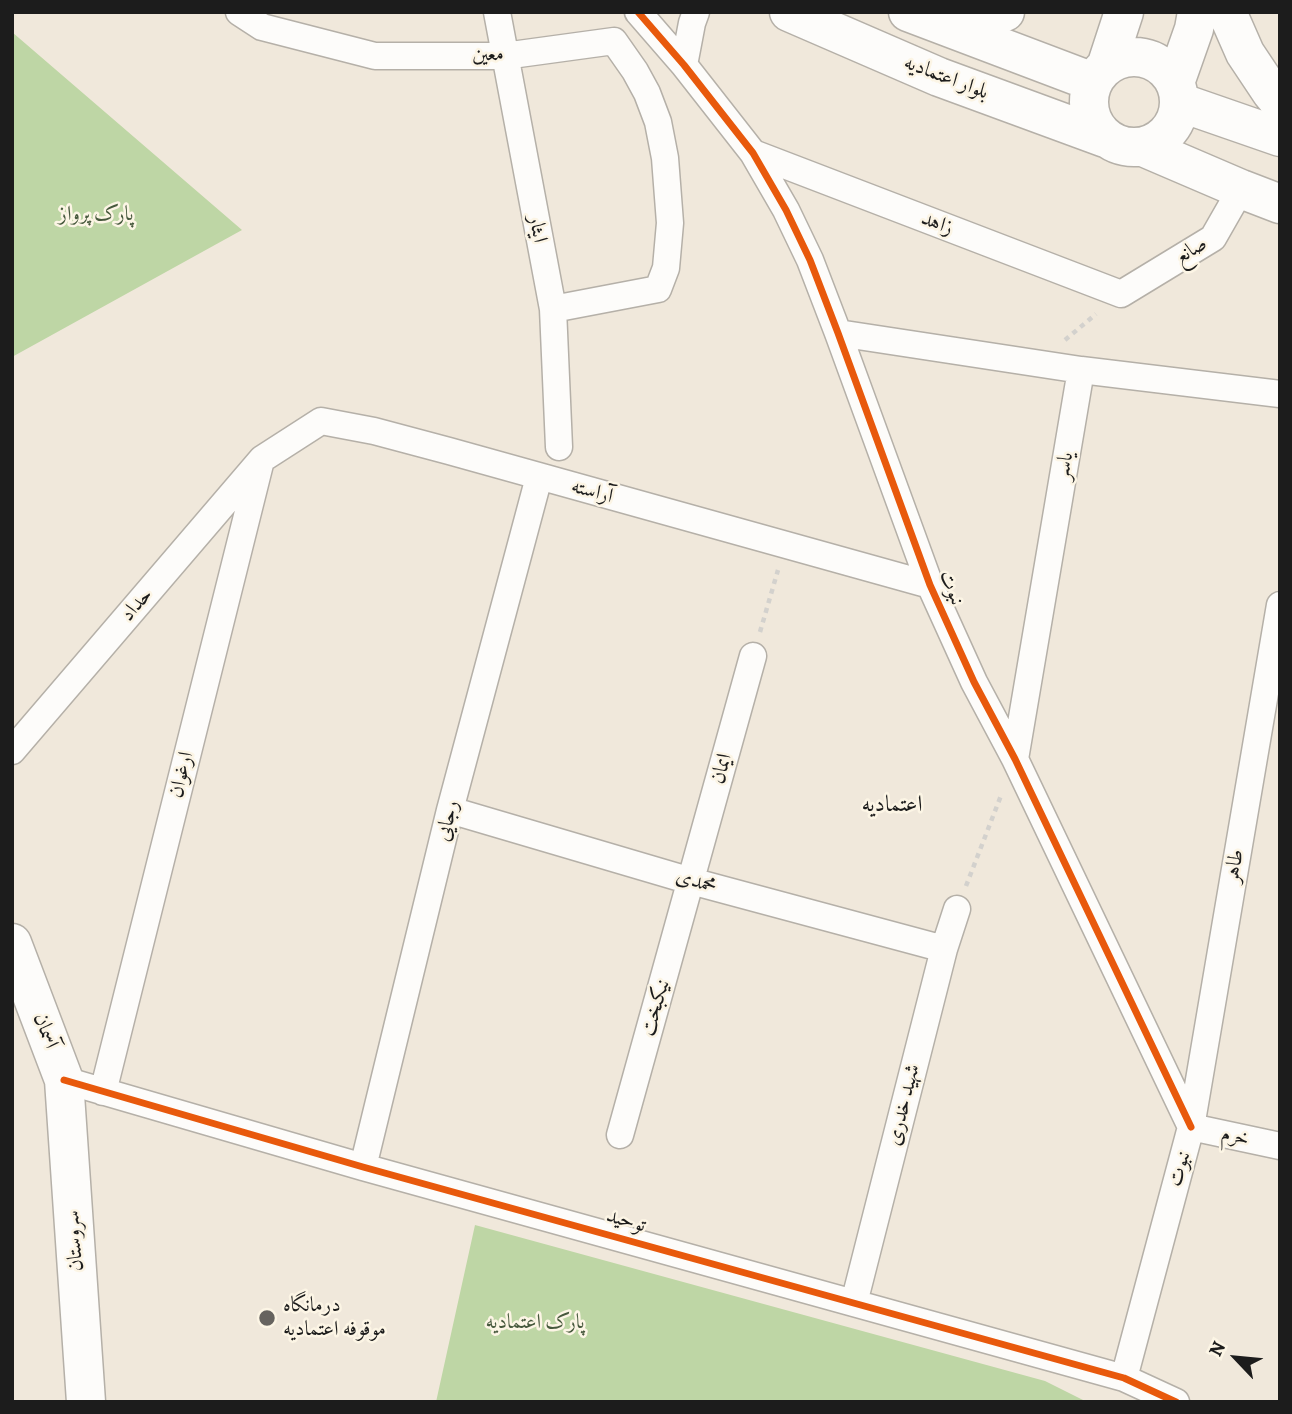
<!DOCTYPE html>
<meta charset="utf-8">
<style>
body{margin:0}
#map{position:relative;width:1292px;height:1414px;overflow:hidden;background:#f0e8db;font-family:Alegreya,serif}
canvas{display:block}
.frame{position:absolute;inset:0;border:14px solid #1c1c1c;pointer-events:none}
.north{position:absolute;left:1201px;top:1323px;width:70px;height:70px;-webkit-text-stroke:5px #fcf5e5;paint-order:stroke;rotate:296deg;font-size:19px;font-weight:700;line-height:28px;text-align:center;color:#1c1c1c}
.north::after{content:'';display:block;margin:auto;width:24px;height:32px;background:#1c1c1c;clip-path:polygon(50% 0,100% 100%,50% 72%,0 100%)}
</style>
<div id="map">
<canvas width="1292" height="1414"></canvas>
<div class="frame"></div>
<div class="north">N</div>
</div>
<script>
const context = document.querySelector('canvas').getContext('2d');
context.lineJoin = 'round';
function fillPath(path, color) { context.fillStyle = color; context.fill(path, 'evenodd'); }
const toPath = rows => new Path2D(rows.map(r => 'M' + r).join(''));
function trace(path, color, width, dash) { context.strokeStyle = color; context.lineWidth = width; context.lineCap = dash ? 'butt' : 'round'; context.setLineDash(dash || []); context.stroke(path); }
function label(font, color, halo, rows, align = 'center') {
  context.font = font + ' Alegreya,Amiri,serif'; context.lineWidth = 5; context.setLineDash([]); context.textBaseline = 'middle'; context.strokeStyle = halo; context.fillStyle = color; for (const [text, x, y, turn = 0] of rows) {
    context.save(); context.translate(x, y); context.rotate((+turn || 0) * Math.PI / 180); context.textAlign = isNaN(turn) ? turn : align; if (halo) context.strokeText(text, 0, 0); context.fillText(text, 0, 0); context.restore();
  }
}
fillPath(toPath([
 [12,32,242,230,12,357],
 [475,1225,1045,1381,1087,1402,436,1402]
]), '#bed6a5');
const street = toPath([
 [239,12,262,27,375,56,504,56,614,41,635,71,647,93,658,122,665,158,670,223,666,268,658,289,553,309],
 [497,12,553,309,559,447],
 [638,12,684,65,753,153,786,210,810,260,838,333,930,585,974,682,1015,759,1191,1127],
 [684,65,692,23,696,12],
 [753,153,1121,294,1213,238,1241,189],
 [838,333,1081,370,1280,394],
 [12,751,262,459,321,421,374,431,449,451,930,585],
 [1015,759,1081,370],
 [450,810,691,881,944,949],
 [64,1080,363,1167,1124,1378,1176,1402],
 [103,1092,260,464],
 [1191,1127,1280,1146],
 [620,1135,753,656],
 [363,1167,450,810,539,477],
 [854,1303,944,949,957,909],
 [1124,1378,1191,1127,1280,605]
]);
const secondary = toPath([
 [789,12,939,77,1105,138],
 [908,12,1093,82],
 [1227,12,1245,53,1271,92,1280,103],
 [942,17,994,16,1005,12],
 '1089 102a45 45 0 1 1 90 0a45 45 0 1 1-90 0Z',
 [1106,67,1124,12],
 [1175,83,1194,29,1197,12],
 [1179,102,1280,137],
 [1143,147,1241,189,1280,204],
 [12,943,64,1080,86,1402]
]);
trace(street, '#b5b0a8', 29);
trace(secondary, '#b5b0a8', 41);
trace(toPath([
 [1065,340,1096,314],
 [760,632,778,570],
 [966,886,1002,793]
]), '#d3d1cd', 4.5, [5, 5]);
trace(street, '#fdfcfa', 26);
trace(secondary, '#fdfcfa', 38);
trace(toPath([
 [638,12,684,65,753,153,786,210,810,260,838,333,930,585,974,682,1015,759,1191,1127],
 [64,1080,363,1167,1124,1378,1176,1402]
]), '#e8590c', 7);
for (const [x, y, r, color] of [
 [267,1318,9,"#66635f"]
]) { const dot = new Path2D(); dot.arc(x, y, r, 0, 2 * Math.PI); context.fillStyle = color; context.fill(dot); trace(dot, '#fcf5e5', 2.5); }
label('21px', '#1c1c1c', '#fcf5e5', [
 ["معین",488,55,-1],
 ["بلوار اعتمادیه",946,78,21],
 ["زاهد",937,224,21],
 ["ایثار",537,229,79],
 ["صانع",1191,251,-32],
 ["یاسر",1065,466,-80],
 ["آراسته",592,492,16],
 ["نبوت",951,588,67],
 ["حداد",137,605,-49],
 ["ایمان",722,769,-75],
 ["ارغوان",182,775,-76],
 ["رجایی",448,821,-76],
 ["طاهر",1235,866,-80],
 ["محمدی",696,882,16],
 ["نیکبخت",656,1008,-74],
 ["آسمان",45,1031,69],
 ["شهید خدری",904,1105,-76],
 ["خرم",1235,1137,12],
 ["نبوت",1180,1169,-75],
 ["توحید",626,1221,16],
 ["سروستان",75,1241,-94]
]);
label('21px', '#46583c', '#fcf5e5', [
 ["پارک پرواز",96,215],
 ["پارک اعتمادیه",535,1323]
]);
label('21px', '#1c1c1c', '#fcf5e5', [
 ["درمانگاه",283,1306],
 ["موقوفه اعتمادیه",283,1330]
], 'left');
label('23px', '#1c1c1c', '#fcf5e5', [
 ["اعتمادیه",892,805]
]);
</script>
